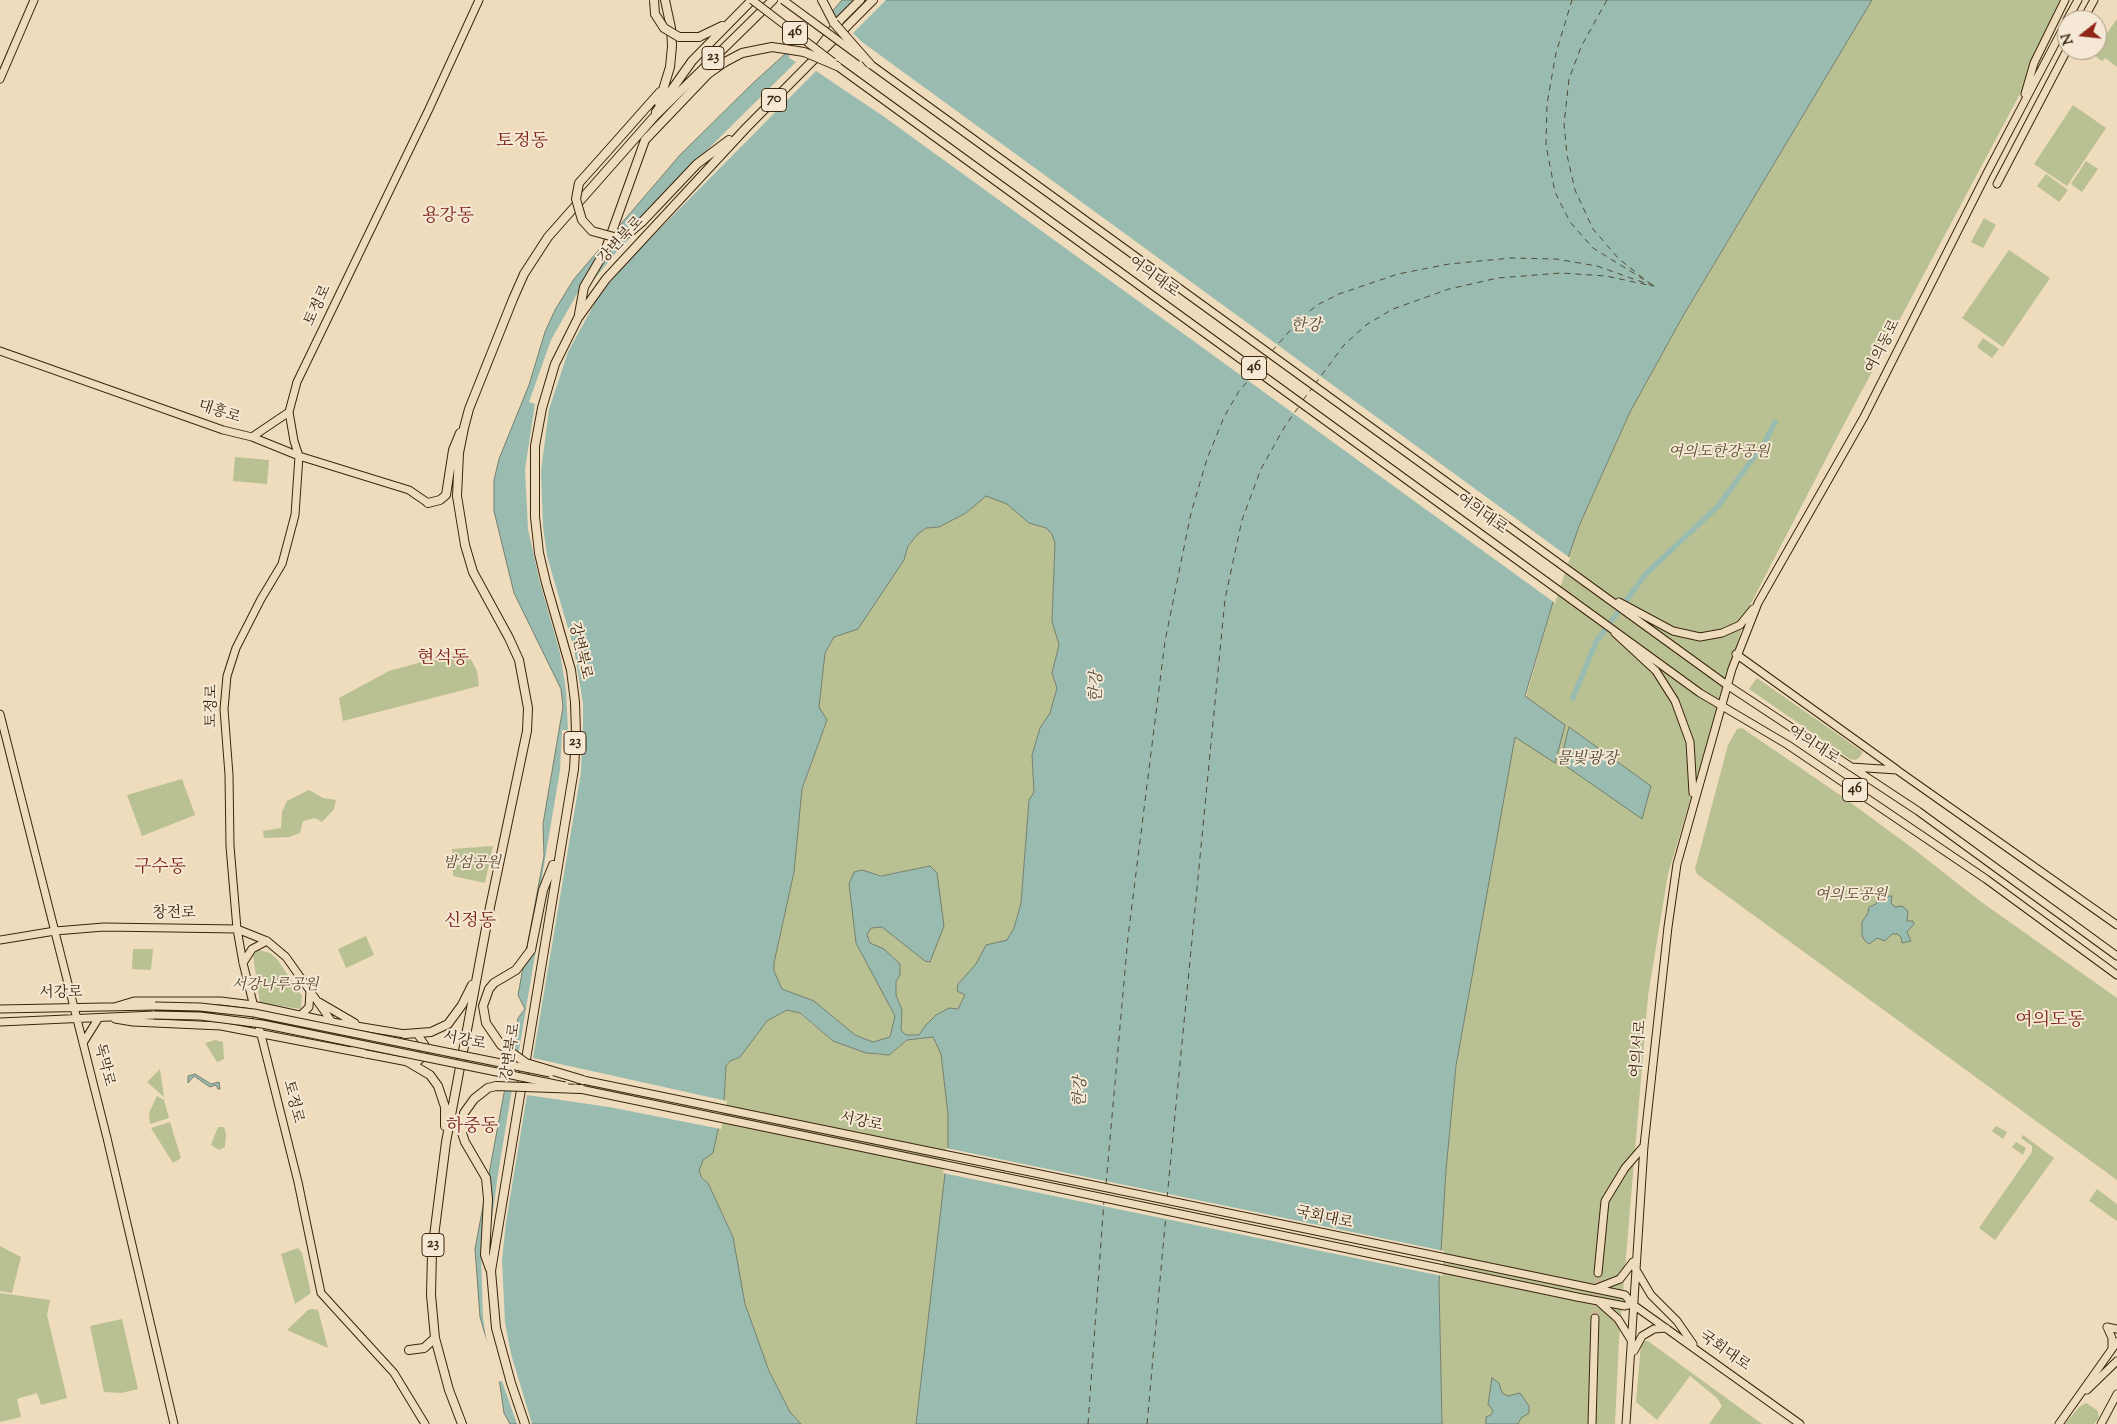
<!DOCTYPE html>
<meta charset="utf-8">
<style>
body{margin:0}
#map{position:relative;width:2117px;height:1424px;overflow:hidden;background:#efdcbd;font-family:"Sorts Mill Goudy",serif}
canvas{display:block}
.north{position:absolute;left:2057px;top:10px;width:50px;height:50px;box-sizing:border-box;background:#f5e8d4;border:1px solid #aa9a84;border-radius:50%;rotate:254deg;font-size:14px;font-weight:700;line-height:20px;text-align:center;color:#3a250d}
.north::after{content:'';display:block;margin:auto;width:18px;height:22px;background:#8f2418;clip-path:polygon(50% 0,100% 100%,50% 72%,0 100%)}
</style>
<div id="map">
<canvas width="2117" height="1424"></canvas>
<div class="north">N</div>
</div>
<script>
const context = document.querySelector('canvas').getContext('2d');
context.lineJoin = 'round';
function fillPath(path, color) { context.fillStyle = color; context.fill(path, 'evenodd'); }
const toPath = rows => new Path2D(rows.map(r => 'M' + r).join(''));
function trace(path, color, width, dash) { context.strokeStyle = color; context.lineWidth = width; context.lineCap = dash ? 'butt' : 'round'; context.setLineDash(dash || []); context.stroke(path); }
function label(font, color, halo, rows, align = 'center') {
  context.font = font + ' "Sorts Mill Goudy","Noto Serif KR",serif'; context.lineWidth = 4; context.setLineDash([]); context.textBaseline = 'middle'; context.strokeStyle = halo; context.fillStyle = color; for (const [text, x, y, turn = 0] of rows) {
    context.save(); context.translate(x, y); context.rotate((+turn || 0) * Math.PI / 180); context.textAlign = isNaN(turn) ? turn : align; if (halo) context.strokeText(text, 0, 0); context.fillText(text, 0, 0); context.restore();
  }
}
fillPath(toPath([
 [1872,0,2070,0,1842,428,1747,611,1668,874,1648,996,1619,1340,1615,1424,1442,1424,1439,1284,1444,1193,1455,1076,1463,1022,1515,736,1553,602,1579,526,1630,412,1683,316],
 [2117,19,2117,67,2105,58,2102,61,2092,54],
 [2073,105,2106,128,2067,186,2034,164],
 [2086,161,2098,169,2082,192,2071,184],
 [2046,174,2068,190,2059,202,2037,186],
 [1984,218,1996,225,1983,248,1971,242],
 [2009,250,2050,278,2003,347,1962,318],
 [1983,338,1999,349,1992,358,1977,347],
 [235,457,269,460,267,484,233,481],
 [986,495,1007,504,1029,523,1046,528,1052,534,1055,543,1052,621,1059,645,1052,673,1057,688,1050,713,1040,728,1032,755,1034,792,1029,800,1021,902,1014,928,1007,940,986,945,976,964,958,984,965,995,958,1009,949,1008,936,1015,925,1026,919,1035,906,1035,901,1030,902,1010,896,995,896,981,900,975,878,948,870,943,867,935,871,928,882,927,928,962,930,962,938,876,930,866,884,875,872,874,855,936,895,1016,890,1037,873,1042,855,1035,814,1001,782,989,774,971,774,963,794,872,800,796,827,720,819,707,825,653,834,637,858,629,904,560,908,546,917,535,926,528,939,527,966,513],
 [466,650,477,671,479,686,343,721,339,698,389,671],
 [1757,678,1863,752,1859,758,1855,760,1850,759,1749,689],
 [1742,728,1843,797,1915,850,1980,901,2117,998,2117,1180,1697,874,1695,869,1728,745,1737,729],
 [182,779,195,815,142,836,127,795],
 [309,790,323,798,336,800,334,809,322,822,315,818,303,821,300,833,289,837,264,838,263,831,281,828,282,812,287,801],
 [493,846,485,883,453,876,452,849],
 [366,936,374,955,346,968,338,949],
 [133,949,153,949,151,970,132,969],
 [259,950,270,953,277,959,302,996,301,1009,260,1003,253,955],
 [787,1010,799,1013,830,1039,877,1055,889,1055,907,1040,933,1037,941,1054,948,1114,948,1148,916,1424,801,1424,790,1412,769,1371,750,1321,741,1289,733,1237,708,1183,700,1175,699,1167,703,1160,713,1153,724,1102,726,1066,730,1061,740,1057,767,1021],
 [215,1040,223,1042,224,1059,217,1062,205,1043],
 [160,1069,164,1097,147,1082],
 [157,1096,164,1100,169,1118,150,1124,149,1113],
 [170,1122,181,1158,173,1163,151,1128],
 [1996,1126,2007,1132,2003,1139,1992,1131],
 [218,1127,224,1127,226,1134,225,1147,219,1150,211,1145],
 [2023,1135,2054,1158,1995,1240,1979,1228,2032,1152,2032,1146,2021,1138],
 [2016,1142,2026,1148,2023,1155,2012,1147],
 [2097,1189,2117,1204,2117,1221,2089,1201],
 [0,1246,21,1257,12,1293,0,1291],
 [298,1248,302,1253,311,1293,295,1304,281,1254],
 [0,1293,50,1300,47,1315,67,1398,41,1405,37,1393,17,1399,21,1417,0,1422],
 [312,1309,318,1310,328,1348,287,1330,308,1310],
 [122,1319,138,1389,121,1393,104,1392,90,1326],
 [1644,1341,1648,1341,1762,1424,1709,1424,1722,1406,1717,1398,1690,1376,1657,1420,1636,1402,1641,1344],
 [2086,1403,2098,1411,2099,1418,2094,1424,2065,1424,2079,1407]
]), '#b9c091');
const water = toPath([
 [842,0,1872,0,1683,316,1630,412,1579,526,1553,602,1525,696,1565,725,1555,763,1515,737,1456,1066,1446,1170,1439,1284,1442,1424,916,1424,948,1148,948,1114,941,1054,933,1037,907,1040,889,1055,866,1053,833,1041,800,1013,787,1010,767,1021,740,1057,730,1061,726,1066,724,1102,713,1153,703,1160,699,1171,702,1178,708,1183,733,1237,745,1304,769,1371,790,1412,801,1424,510,1424,504,1413,500,1385,480,1317,475,1249,518,1018,525,1009,518,995,544,856,543,824,563,707,561,689,514,593,494,511,494,480,499,459,529,385,545,332,555,310,574,279,680,155,752,84,796,44,818,28,842,0],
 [986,496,1007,504,1029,523,1046,528,1052,534,1055,543,1052,621,1059,645,1052,673,1057,688,1050,713,1040,728,1032,755,1034,792,1029,800,1021,903,1014,928,1007,940,986,945,976,964,958,984,957,991,965,995,958,1009,949,1008,936,1015,925,1026,919,1035,906,1035,901,1030,902,1010,896,995,896,981,900,975,900,964,884,949,870,943,867,935,871,928,882,927,925,961,930,962,944,926,937,873,930,866,881,876,862,870,854,872,849,884,856,943,895,1016,890,1037,873,1042,855,1035,814,1001,782,989,774,971,774,963,794,872,802,789,827,720,819,707,825,653,834,637,858,629,904,560,908,546,917,535,926,528,939,527,966,513,986,496],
 [1569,727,1651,786,1642,819,1560,762,1569,727],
 [1892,896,1891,903,1895,907,1902,906,1908,911,1907,921,1913,921,1914,924,1907,932,1911,941,1902,943,1901,937,1897,934,1892,934,1885,941,1877,938,1869,944,1865,941,1862,936,1862,922,1868,913,1869,907,1876,904,1878,897,1892,896],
 [195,1074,211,1084,219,1082,220,1089,218,1089,216,1085,210,1087,194,1076,188,1083,188,1076,195,1074],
 [1492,1378,1499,1383,1502,1393,1508,1396,1520,1393,1529,1406,1529,1413,1521,1418,1518,1424,1486,1424,1486,1417,1491,1415,1493,1411,1488,1404,1492,1378]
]);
fillPath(water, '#9abcb0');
trace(water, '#74806f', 1);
fillPath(toPath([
 [867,0,886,0,853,33,862,42,1570,558,1555,603,883,116,816,71,624,265,597,299,568,352,549,409,541,471,543,526,547,556,574,649,583,703,583,726,581,772,533,1058,727,1101,721,1129,609,1107,527,1095,506,1222,502,1260,505,1323,511,1354,532,1424,517,1424,502,1381,496,1382,488,1352,483,1317,481,1255,487,1255,498,1174,512,1089,505,1084,509,1060,517,1062,546,890,540,889,560,770,562,730,568,730,566,690,560,653,540,583,528,529,525,469,535,404,529,402,551,340,582,285,587,288,618,250,699,167,695,162,796,62,789,58,790,47,817,26,825,17,834,23,840,19,844,24],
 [946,1148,1444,1251,1442,1276,943,1173]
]), '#efdcbd');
trace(toPath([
 [1648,572,1719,505,1765,442,1775,422],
 [1573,698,1596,642,1645,575]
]), '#9abcb0', 5.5);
trace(toPath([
 [1607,0,1581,47,1569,79,1564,124,1567,155,1575,190,1593,229,1618,258,1649,283],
 [1272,351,1303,316,1319,304,1339,294,1398,274,1449,264,1511,258,1556,259,1597,266,1656,287,1593,248,1570,222,1555,192,1546,145,1547,104,1556,53,1572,0],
 [1258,369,1268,356],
 [1315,384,1344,345,1366,325,1393,309,1449,289,1498,278,1561,273,1606,276,1648,285],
 [1303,400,1313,387],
 [1106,1184,1128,937,1165,641,1191,513,1207,459,1224,417,1239,391,1254,374],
 [1167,1198,1225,599,1242,520,1261,469,1285,426,1300,405],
 [1088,1424,1104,1200],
 [1147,1424,1166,1214]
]), '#524b36', 1, [6, 5]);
trace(toPath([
 [1595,1318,1598,1273]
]), '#cbb79a', 7, [7, 3.5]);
const major = toPath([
 [2067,20,2078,0],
 [2083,20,2094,0],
 [870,64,1727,685,1918,811,2117,956],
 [837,66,1700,693,1788,745,1986,879,2117,975],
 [0,79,34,0],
 [2025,94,2034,63,2065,0],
 [1997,184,2067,50],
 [0,351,223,430,252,437,299,456,409,490,428,503],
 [252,437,289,412],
 [1619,602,1673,631,1700,637,1722,633,1740,625,1753,609],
 [1615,633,1656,671,1675,701,1690,742,1693,793],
 [1736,654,1896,769],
 [0,714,107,1138,174,1424],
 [1851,767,1897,770,2117,925],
 [0,940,55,931,104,927,237,929,267,941,286,957,332,1022,349,1041,365,1054],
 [243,963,252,949,267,941],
 [319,1002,355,1023],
 [114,1007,134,1001,221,1001,253,1005,332,1022,405,1034],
 [0,1009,155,1006],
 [301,1015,309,1007,310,990],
 [115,1019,133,1022,221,1026,408,1062,417,1062,423,1057,425,1045,418,1035],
 [0,1022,154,1015],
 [83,1043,98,1019],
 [1006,1167,1625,1295,1632,1304,1800,1424],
 [1004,1177,1577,1297,1625,1306,1632,1304],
 [1635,1268,1651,1295,1677,1321,1693,1344],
 [1598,1273,1605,1201,1625,1168,1644,1146],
 [1597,1288,1620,1279,1633,1262],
 [1600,1303,1618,1319,1631,1340],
 [2107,1327,2112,1338,2112,1348],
 [2107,1327,2117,1329],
 [1634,1351,1642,1336,1654,1329,1666,1328],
 [2087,1390,2117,1361],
 [425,1424,394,1373,321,1293,298,1182,243,963,237,929,230,846,229,775,224,709,227,676,236,648,261,599,282,564,295,515,299,456,294,441,289,412,297,382,429,109,479,0],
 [1592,1424,1595,1318],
 [1626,1424,1644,1146,1668,927,1677,864,1732,669,1758,603,1864,417,1987,173,2067,21],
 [2059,1424,2117,1342],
 [2101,1424,2117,1394]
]);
const highway = toPath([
 [822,0,834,23],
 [699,37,722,26],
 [817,51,840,20,860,0],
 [659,103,670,67,672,46,671,28,665,0],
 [656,112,692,61,752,0],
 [605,154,660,92],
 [642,222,697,164,729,140],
 [579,314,584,287,605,251,645,140,708,74,725,62],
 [428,503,440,500,446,495,453,450,460,433],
 [531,950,543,890,553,865],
 [405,1034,431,1032,448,1024,462,1005,472,985],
 [408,1062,430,1075,438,1086,445,1107,445,1126],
 [488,1199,485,1255,490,1269],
 [409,1350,424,1348,435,1338],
 [462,1424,449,1390,435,1338,431,1295,432,1252,446,1142,490,907,527,731,528,708,519,660,509,638,473,572,465,545,457,496,459,453,464,428,469,409,513,299,524,274,548,237,654,117,773,0],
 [525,1424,511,1383,496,1328,491,1271,574,769,576,734,575,702,571,670,546,583,539,553,535,517,535,446,542,408,555,364,578,318,606,279,747,127,873,0]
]);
trace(major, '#3a250d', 9);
trace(highway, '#3a250d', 10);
trace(major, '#efdcbd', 7);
trace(highway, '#efdcbd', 8);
const majorBridge = toPath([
 [752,0,833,62],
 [783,0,862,58],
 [155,1006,200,1007,254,1013,550,1073],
 [154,1015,200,1016,262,1024,565,1086],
 [578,1079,1006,1167],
 [575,1088,1004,1177]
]);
const highwayBridge = toPath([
 [654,0,655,14,664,28,679,37,699,37],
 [834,23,870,64],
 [725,62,742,53,772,47,804,52,837,66],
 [605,154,579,183,576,199,582,220,592,231,614,237,629,233,642,222],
 [531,950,516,970,494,983,489,989,483,1006,486,1023,501,1045,526,1063,583,1080],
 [488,1199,486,1178,465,1142,462,1133,464,1113,474,1099,488,1088,496,1086,581,1089]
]);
trace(majorBridge, '#3a250d', 9, []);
trace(highwayBridge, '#3a250d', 10, []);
trace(majorBridge, '#efdcbd', 7);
trace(highwayBridge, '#efdcbd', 8);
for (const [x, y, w] of [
 [795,33,25],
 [713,58,22],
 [774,100,25],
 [1254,368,25],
 [575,743,22],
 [1855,790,25],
 [433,1245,22]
]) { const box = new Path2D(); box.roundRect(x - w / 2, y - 11.5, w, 23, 4); context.fillStyle = '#f5e8d4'; context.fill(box); trace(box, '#3a250d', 1); }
label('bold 14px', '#3a250d', null, [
 ["46",795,33],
 ["23",713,58],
 ["70",774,100],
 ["46",1254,368],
 ["23",575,743],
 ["46",1855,790],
 ["23",433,1245]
]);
label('15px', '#3a250d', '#f5e8d4', [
 ["강변북로",622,241,-47],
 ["여의대로",1153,278,36],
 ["토정로",319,306,-65],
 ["여의동로",1884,347,-63],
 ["대흥로",219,413,18],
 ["여의대로",1481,515,36],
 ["강변북로",579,651,77],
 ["토정로",213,706,-89],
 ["여의대로",1813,746,33],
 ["창전로",174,914],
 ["서강로",61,994,-1],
 ["서강로",464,1042,11],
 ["여의서로",1640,1049,-85],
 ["강변북로",512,1052,-81],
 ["독막로",103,1065,76],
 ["토정로",292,1102,76],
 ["서강로",861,1123,12],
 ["국회대로",1324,1219,12],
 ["국회대로",1724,1352,35]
]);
label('italic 15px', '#5a4c2e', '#f5e8d4', [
 ["여의도한강공원",1719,453],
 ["밤섬공원",472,864],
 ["여의도공원",1851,896],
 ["서강나루공원",275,986]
]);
label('italic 16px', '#524b36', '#f5e8d4', [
 ["한강",1306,327],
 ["한강",1098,687,-88],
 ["물빛광장",1587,760],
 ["한강",1082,1092,-88]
]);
label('18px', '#7a1f14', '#f5e8d4', [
 ["토정동",522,143],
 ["용강동",448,218],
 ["현석동",443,660],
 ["구수동",160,869],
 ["신정동",470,923],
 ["여의도동",2050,1022],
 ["하중동",472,1128]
]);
</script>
